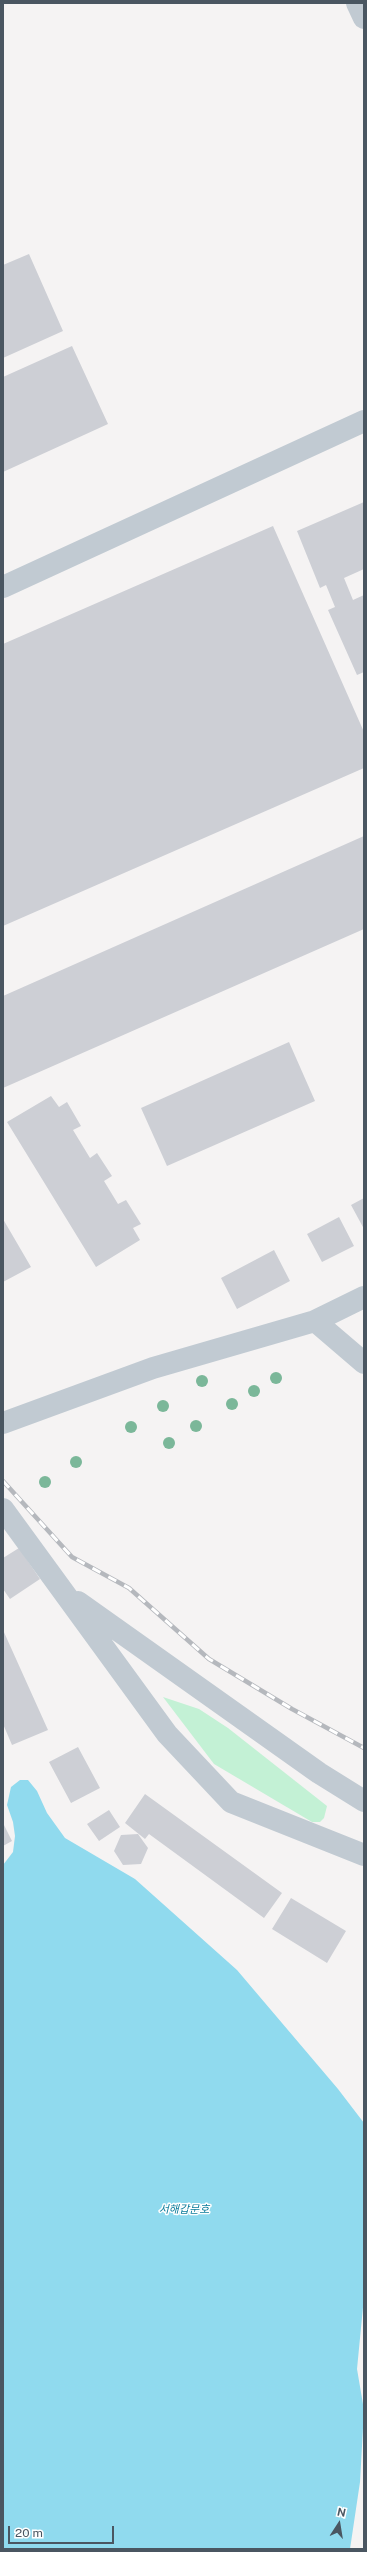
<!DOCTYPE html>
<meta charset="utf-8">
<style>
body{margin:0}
#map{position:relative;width:367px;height:2552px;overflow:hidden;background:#f5f3f3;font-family:"Public Sans",sans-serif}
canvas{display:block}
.frame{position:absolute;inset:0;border:4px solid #4a5661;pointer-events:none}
.north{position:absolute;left:319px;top:2504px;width:40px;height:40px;-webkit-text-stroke:3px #fff;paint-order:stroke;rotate:12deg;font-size:11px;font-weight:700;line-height:16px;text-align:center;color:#4a5661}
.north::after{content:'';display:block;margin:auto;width:14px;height:18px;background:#4a5661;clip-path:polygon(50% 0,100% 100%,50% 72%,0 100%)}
.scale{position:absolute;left:8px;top:2526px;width:106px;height:18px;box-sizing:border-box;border:2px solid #4a5661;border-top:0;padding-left:5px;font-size:12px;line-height:14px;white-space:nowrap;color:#4a5661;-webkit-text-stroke:3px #fff;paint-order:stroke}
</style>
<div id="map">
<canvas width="367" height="2552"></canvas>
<div class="frame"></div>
<div class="north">N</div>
<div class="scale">20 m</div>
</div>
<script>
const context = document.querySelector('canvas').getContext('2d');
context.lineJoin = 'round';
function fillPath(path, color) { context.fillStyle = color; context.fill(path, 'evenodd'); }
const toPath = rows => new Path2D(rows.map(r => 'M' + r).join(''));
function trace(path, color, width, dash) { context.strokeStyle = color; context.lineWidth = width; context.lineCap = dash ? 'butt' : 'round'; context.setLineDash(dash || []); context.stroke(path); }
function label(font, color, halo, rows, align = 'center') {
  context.font = font + ' "Public Sans","Noto Sans KR",sans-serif'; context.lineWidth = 3; context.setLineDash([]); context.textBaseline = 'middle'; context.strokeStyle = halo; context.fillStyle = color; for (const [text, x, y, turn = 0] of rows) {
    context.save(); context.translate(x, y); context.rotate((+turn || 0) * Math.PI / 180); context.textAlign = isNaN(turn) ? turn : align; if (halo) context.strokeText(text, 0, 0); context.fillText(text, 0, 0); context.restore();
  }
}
fillPath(toPath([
 [163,1697,199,1709,228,1728,327,1806,324,1818,320,1822,312,1822,214,1764]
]), '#c3f1d5');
fillPath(toPath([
 [20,1780,28,1780,37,1791,47,1813,65,1838,135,1879,237,1970,338,2089,364,2123,364,2297,357,2369,364,2410,360,2482,350,2549,3,2549,3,1865,13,1852,15,1836,13,1822,7,1805,11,1787]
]), '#90daee');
fillPath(toPath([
 [29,254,63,331,3,358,3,265],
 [72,346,108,424,3,472,3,377],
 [364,502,364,569,344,578,353,600,364,595,364,672,357,675,328,610,335,607,326,585,320,588,297,531],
 [273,526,364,732,364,768,3,926,3,644],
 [364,836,364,929,3,1088,3,996],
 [289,1042,315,1101,167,1166,141,1108],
 [51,1096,59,1107,67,1102,81,1126,73,1130,90,1158,97,1153,112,1176,104,1181,118,1204,126,1200,141,1224,133,1228,140,1240,96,1267,7,1122],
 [364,1198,364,1229,351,1205],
 [339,1217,354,1246,322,1262,307,1234],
 [3,1219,31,1267,3,1282],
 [274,1250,290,1281,237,1309,221,1278],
 [19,1548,40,1579,10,1599,3,1589,3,1558],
 [3,1630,48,1730,12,1745,3,1724],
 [78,1747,100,1788,71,1803,49,1762],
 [145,1794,282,1893,264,1918,149,1834,145,1839,125,1823],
 [109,1810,120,1827,99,1841,87,1824],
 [3,1823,12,1841,3,1846],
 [138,1834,148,1848,141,1864,123,1865,114,1851,121,1835],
 [291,1898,346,1931,327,1963,272,1929]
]), '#cdcfd5');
trace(toPath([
 [357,3,364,18],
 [3,587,364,421],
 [315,1321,364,1297],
 [3,1423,153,1368,315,1321,364,1363],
 [3,1509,167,1734,231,1802,364,1855],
 [78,1602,319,1773,364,1801]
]), '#c1cad2', 22);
const rail = toPath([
 [3,1481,72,1557,129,1588,209,1659,292,1709,364,1748]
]);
trace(rail, '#b5b8bd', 4.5);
trace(rail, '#fff', 3, [9]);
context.fillStyle = '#7bb799';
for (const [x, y] of [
 [276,1378],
 [202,1381],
 [254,1391],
 [232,1404],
 [163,1406],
 [196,1426],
 [131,1427],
 [169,1443],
 [76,1462],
 [45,1482]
]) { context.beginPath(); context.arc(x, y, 6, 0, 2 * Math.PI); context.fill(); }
label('italic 11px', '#0c7c9b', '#fff', [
 ["서해갑문호",184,2210]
]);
</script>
